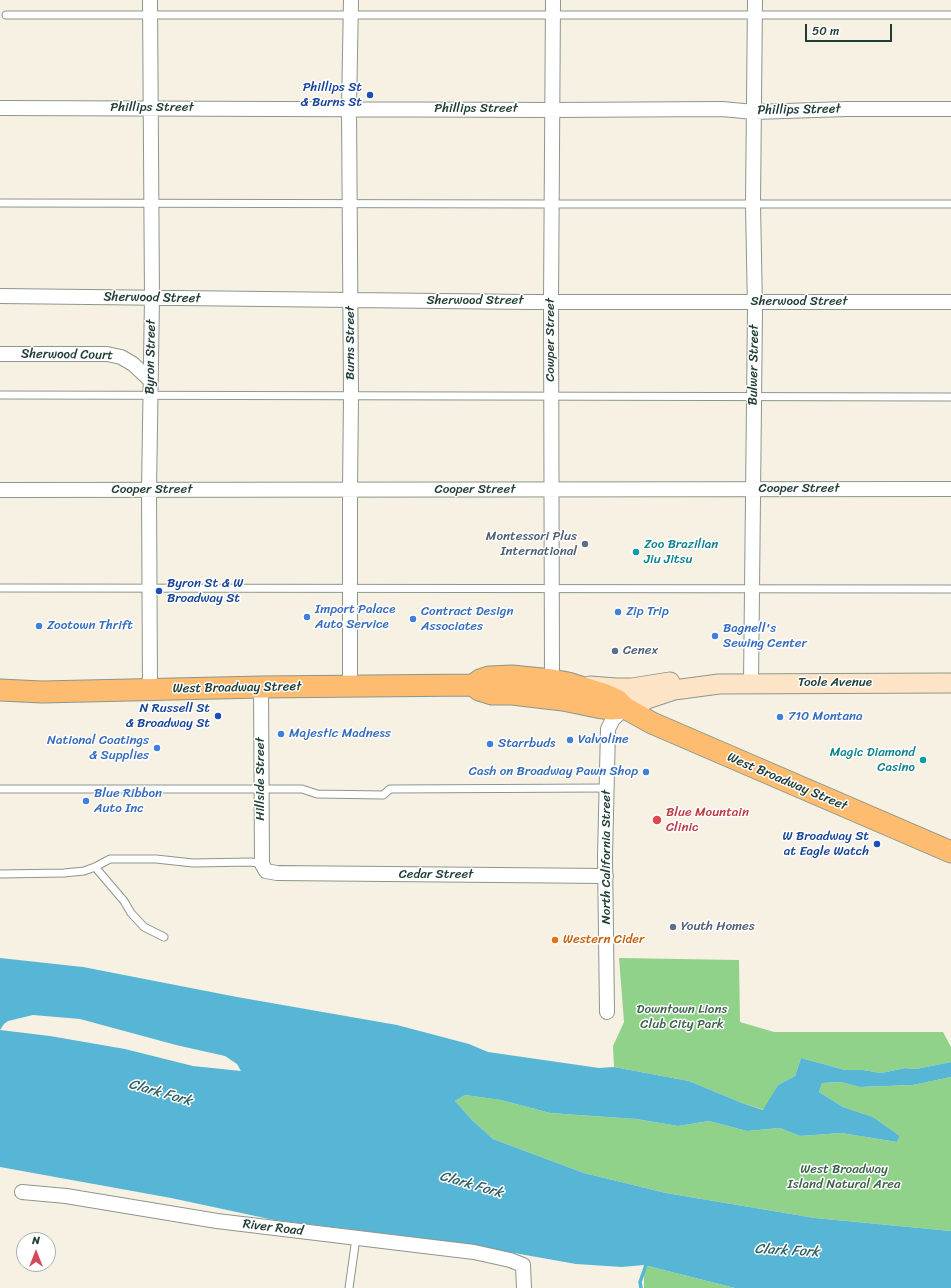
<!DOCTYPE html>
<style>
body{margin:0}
#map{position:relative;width:951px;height:1288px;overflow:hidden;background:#f7f1e3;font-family:Sriracha,sans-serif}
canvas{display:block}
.north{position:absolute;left:16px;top:1232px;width:40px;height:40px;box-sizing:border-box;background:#fff;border:1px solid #a5b1ae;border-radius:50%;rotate:0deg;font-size:11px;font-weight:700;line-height:16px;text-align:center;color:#1f3d34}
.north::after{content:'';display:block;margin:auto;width:14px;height:18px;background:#d1495b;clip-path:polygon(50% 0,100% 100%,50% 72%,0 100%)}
.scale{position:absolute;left:805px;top:24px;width:87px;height:18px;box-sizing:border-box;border:2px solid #1f3d34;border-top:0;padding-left:5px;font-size:12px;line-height:14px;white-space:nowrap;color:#1f3d34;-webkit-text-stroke:3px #fff;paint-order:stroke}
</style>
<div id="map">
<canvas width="951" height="1288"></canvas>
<div class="north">N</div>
<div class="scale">50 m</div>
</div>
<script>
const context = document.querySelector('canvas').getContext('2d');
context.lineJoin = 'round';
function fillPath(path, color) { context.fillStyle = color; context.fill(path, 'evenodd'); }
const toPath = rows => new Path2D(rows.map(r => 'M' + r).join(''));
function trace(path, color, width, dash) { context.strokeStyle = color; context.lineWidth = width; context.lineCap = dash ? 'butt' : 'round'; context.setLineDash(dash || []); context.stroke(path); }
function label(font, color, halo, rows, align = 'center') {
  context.font = font + ' Sriracha,sans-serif'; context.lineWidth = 3; context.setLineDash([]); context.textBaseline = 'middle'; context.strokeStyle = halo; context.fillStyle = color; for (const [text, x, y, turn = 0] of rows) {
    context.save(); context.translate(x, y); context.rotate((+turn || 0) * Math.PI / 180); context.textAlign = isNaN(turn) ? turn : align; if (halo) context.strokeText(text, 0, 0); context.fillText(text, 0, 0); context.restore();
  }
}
fillPath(toPath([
 [619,958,739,960,740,1022,774,1032,943,1032,951,1047,951,1062,916,1069,905,1068,881,1073,863,1070,845,1070,801,1058,795,1076,778,1085,764,1110,742,1103,689,1081,614,1067,613,1046,624,1022],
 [951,1077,951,1231,815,1218,666,1193,584,1173,493,1139,472,1120,455,1101,465,1095,501,1100,550,1113,636,1119,678,1126,709,1121,747,1131,780,1128,800,1136,841,1133,897,1142,900,1136,873,1117,843,1107,819,1092,822,1083,841,1082,861,1087,913,1085],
 [644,1265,735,1288,644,1288]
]), '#90d289');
fillPath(toPath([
 [0,958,83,967,237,997,397,1025,469,1044,488,1052,599,1068,614,1067,689,1081,742,1103,763,1110,778,1085,795,1076,801,1058,845,1070,863,1070,881,1073,905,1068,916,1069,951,1062,951,1077,913,1085,860,1087,841,1082,822,1083,819,1092,843,1107,873,1117,900,1136,897,1142,841,1133,800,1136,780,1128,747,1131,709,1121,678,1126,636,1119,550,1113,501,1100,465,1095,455,1101,472,1120,493,1139,584,1173,666,1193,815,1218,951,1231,951,1288,735,1288,644,1265,622,1267,576,1264,452,1242,274,1220,171,1198,0,1167],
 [33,1015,80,1019,176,1045,225,1056,237,1064,241,1071,193,1066,125,1049,50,1036,0,1030,4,1024,8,1021]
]), '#57b6d6');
trace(toPath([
 [641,1288,640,1282,647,1262]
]), '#57b6d6', 3.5);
const lane = toPath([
 [6,15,951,15],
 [0,203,551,204,951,204],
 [0,395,951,397],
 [0,588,951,589],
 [0,789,302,789,317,794,383,795,390,789,607,788],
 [95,867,124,901,131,913,144,927,164,937],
 [0,874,64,873,84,871,95,867,110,859,156,859,193,863,251,862,262,864],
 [349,1288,356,1238]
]);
const street = toPath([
 [0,108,552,110,722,109,754,112,847,109,951,109],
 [0,296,529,302,951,302],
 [0,354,107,354,121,357,133,364,150,380],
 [0,490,951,489],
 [552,680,551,302,553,0],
 [751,683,755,310,753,204,755,0],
 [350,686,350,490,351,396,349,108,351,0],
 [261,687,262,864,266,871,277,873,606,876],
 [150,689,149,490,152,298,150,0],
 [607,1012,605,857,608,729,613,719,625,708],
 [22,1192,66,1196,217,1221,474,1252,510,1260,523,1265,524,1288]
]);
const secondary = toPath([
 [590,686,616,688,632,688,670,682],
 [625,708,637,705,647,699,674,690,719,684,951,683]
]);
const primary = toPath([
 [473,685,479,690,492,694,512,694,563,700,597,707,611,709,625,708],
 [0,690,42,692,261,687,473,685,480,680,489,677,512,676,552,680,568,683,606,695,617,700,625,708,652,723,951,852]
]);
trace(lane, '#8b978c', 9);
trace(street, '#8b978c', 16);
trace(secondary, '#8b978c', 21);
trace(primary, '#8b978c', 23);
trace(lane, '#fff', 7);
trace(street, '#fff', 14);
trace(secondary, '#fee4c6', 19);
trace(primary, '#fdbc70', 21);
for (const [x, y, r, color] of [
 [370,95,4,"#1a4fb4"],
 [585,544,4,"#5c6f8a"],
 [636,552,4,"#0f9aa8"],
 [159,591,4,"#1a4fb4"],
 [618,612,4,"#3f7fe0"],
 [307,617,4,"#3f7fe0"],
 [413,619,4,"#3f7fe0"],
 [39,626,4,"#3f7fe0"],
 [715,636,4,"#3f7fe0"],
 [615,651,4,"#5c6f8a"],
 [218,716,4,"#1a4fb4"],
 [780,717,4,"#3f7fe0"],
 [281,734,4,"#3f7fe0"],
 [570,740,4,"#3f7fe0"],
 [490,744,4,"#3f7fe0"],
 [157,748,4,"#3f7fe0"],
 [923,760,4,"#0f9aa8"],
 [646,772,4,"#3f7fe0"],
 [86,801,4,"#3f7fe0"],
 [657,820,5,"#e0444e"],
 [877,844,4,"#1a4fb4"],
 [673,927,4,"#5c6f8a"],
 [555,940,4,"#e8710a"]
]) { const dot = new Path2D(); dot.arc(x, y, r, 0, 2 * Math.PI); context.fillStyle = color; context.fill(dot); trace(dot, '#fff', 1.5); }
label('13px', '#164399', '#fff', [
 ["Phillips St",362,88],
 ["& Burns St",362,103],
 ["Byron St & W",167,584,"left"],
 ["Broadway St",167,599,"left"],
 ["N Russell St",210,709],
 ["& Broadway St",210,724],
 ["W Broadway St",869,837],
 ["at Eagle Watch",869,852]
], 'right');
label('13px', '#1f3d34', '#fff', [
 ["Phillips Street",152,108],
 ["Phillips Street",476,109],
 ["Phillips Street",799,110,-1],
 ["Sherwood Street",152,298,1],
 ["Sherwood Street",475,301],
 ["Sherwood Street",799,302],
 ["Cowper Street",551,340,-90],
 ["Burns Street",351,343,-90],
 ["Sherwood Court",67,355,1],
 ["Byron Street",151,357,-89],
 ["Bulwer Street",754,365,-89],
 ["Cooper Street",799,489],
 ["Cooper Street",152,490],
 ["Cooper Street",475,490],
 ["Toole Avenue",835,683],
 ["West Broadway Street",237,688,-1],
 ["Hillside Street",261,779,-90],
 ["West Broadway Street",787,782,23],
 ["North California Street",607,857,-90],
 ["Cedar Street",436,875],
 ["River Road",273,1228,7]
]);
label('13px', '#4e5e75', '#fff', [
 ["Montessori Plus",577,537,"right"],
 ["International",577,552,"right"],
 ["Cenex",623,651],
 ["Youth Homes",681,927]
], 'left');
label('13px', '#0d838f', '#fff', [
 ["Zoo Brazilian",644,545],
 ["Jiu Jitsu",644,560],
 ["Magic Diamond",915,753,"right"],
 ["Casino",915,768,"right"]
], 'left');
label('13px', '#366cbe', '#fff', [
 ["Import Palace",315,610],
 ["Auto Service",315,625],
 ["Contract Design",421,612],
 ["Associates",421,627],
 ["Zip Trip",626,612],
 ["Zootown Thrift",47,626],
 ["Bagnell's",723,629],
 ["Sewing Center",723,644],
 ["710 Montana",788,717],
 ["Majestic Madness",289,734],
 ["Valvoline",578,740],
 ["National Coatings",149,741,"right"],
 ["& Supplies",149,756,"right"],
 ["Starrbuds",498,744],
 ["Cash on Broadway Pawn Shop",638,772,"right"],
 ["Blue Ribbon",94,794],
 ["Auto Inc",94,809]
], 'left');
label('13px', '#be3a42', '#fff', [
 ["Blue Mountain",666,813],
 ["Clinic",666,828]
], 'left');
label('13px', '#c56008', '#fff', [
 ["Western Cider",563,940]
], 'left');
label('13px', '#3b6249', '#fff', [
 ["Downtown Lions",682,1010],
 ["Club City Park",682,1025],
 ["West Broadway",844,1170],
 ["Island Natural Area",844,1185]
]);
label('italic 14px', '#306165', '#fff', [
 ["Clark Fork",160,1093,16],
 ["Clark Fork",471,1185,16],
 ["Clark Fork",787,1251,3]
]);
</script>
